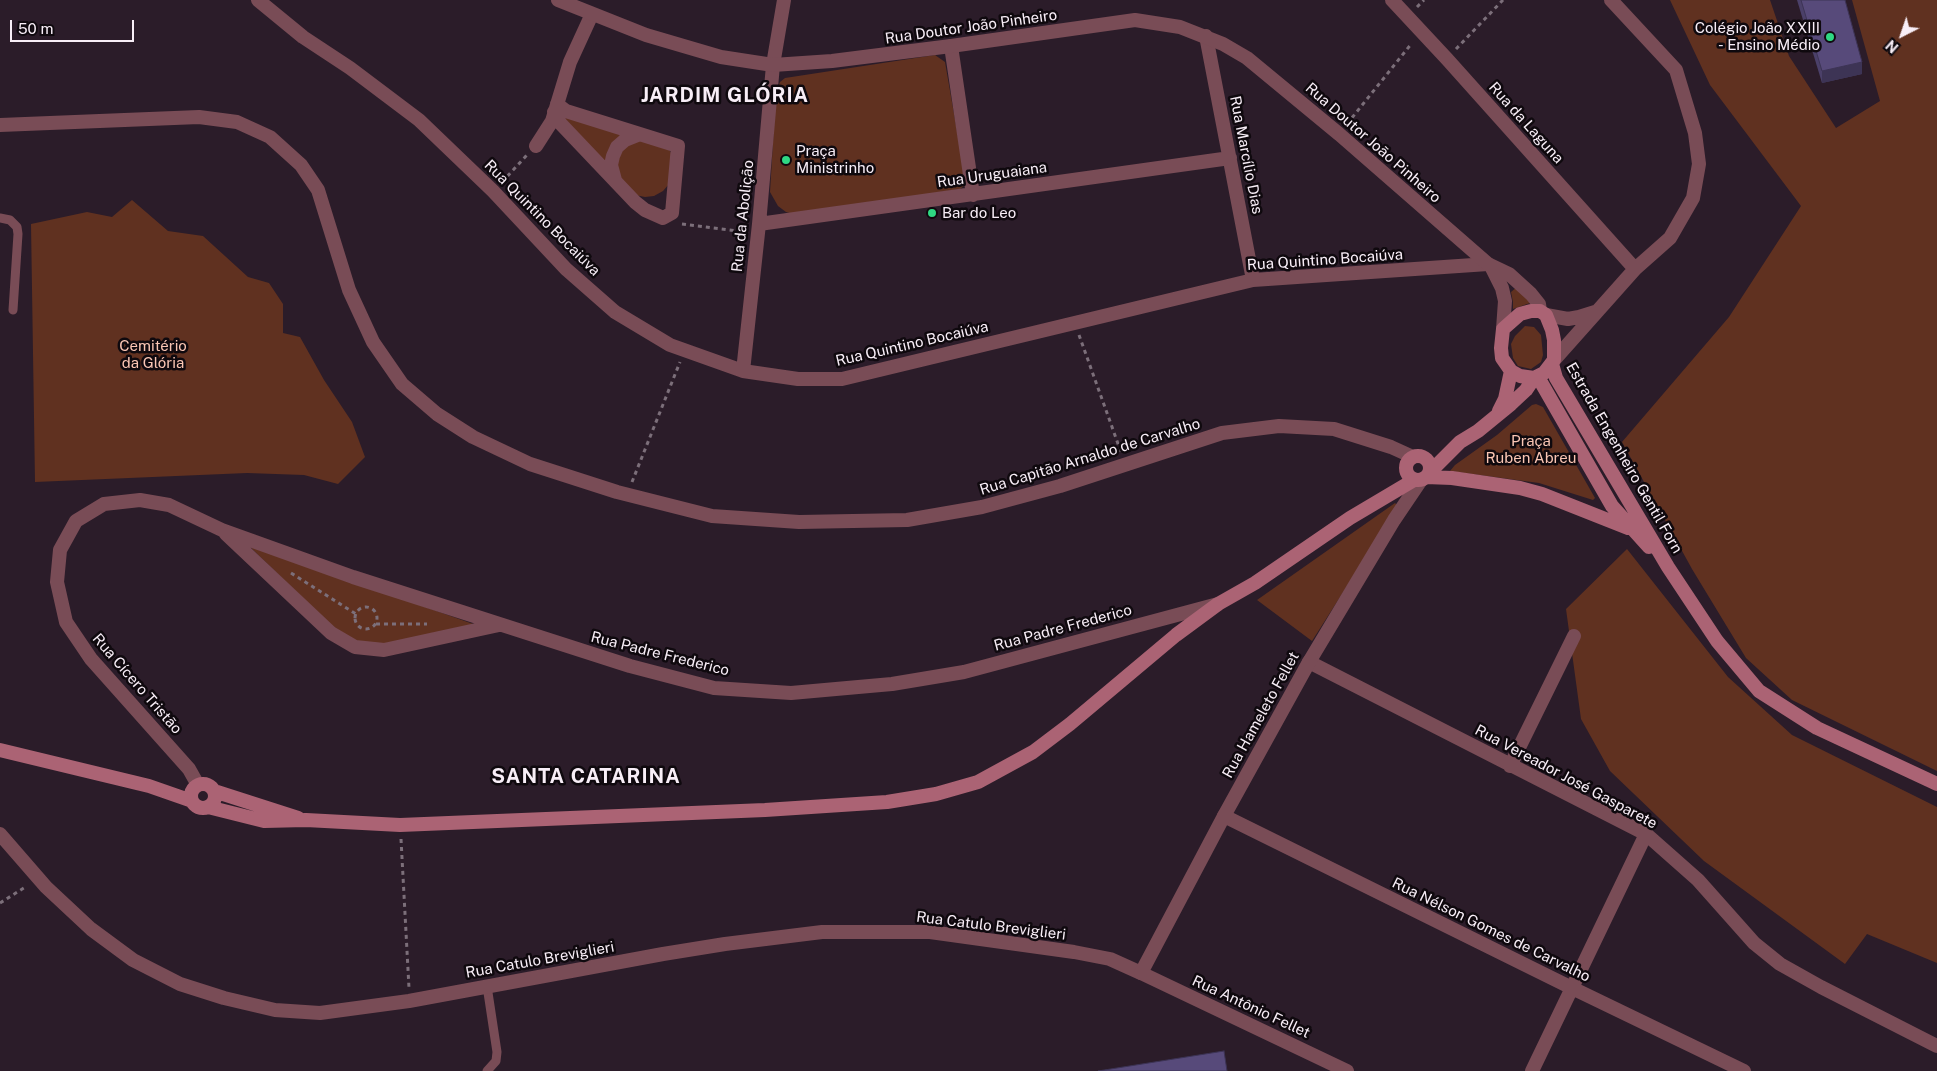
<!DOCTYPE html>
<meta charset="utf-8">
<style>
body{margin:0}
#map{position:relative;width:1937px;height:1071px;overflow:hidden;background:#2b1c29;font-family:"Public Sans",sans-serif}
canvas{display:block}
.north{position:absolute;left:1877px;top:10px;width:50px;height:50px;-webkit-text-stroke:4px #0f090e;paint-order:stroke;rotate:221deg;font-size:14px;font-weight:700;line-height:20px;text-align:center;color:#f8eef7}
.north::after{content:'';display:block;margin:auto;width:18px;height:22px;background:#f8eef7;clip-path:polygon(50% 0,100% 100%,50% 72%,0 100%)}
.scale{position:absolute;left:10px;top:20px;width:124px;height:22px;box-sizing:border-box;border:2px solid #f8eef7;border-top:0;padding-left:6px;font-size:15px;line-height:18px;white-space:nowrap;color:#f8eef7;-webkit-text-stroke:4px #0f090e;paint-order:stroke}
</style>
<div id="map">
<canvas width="1937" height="1071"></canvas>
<div class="north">N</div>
<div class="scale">50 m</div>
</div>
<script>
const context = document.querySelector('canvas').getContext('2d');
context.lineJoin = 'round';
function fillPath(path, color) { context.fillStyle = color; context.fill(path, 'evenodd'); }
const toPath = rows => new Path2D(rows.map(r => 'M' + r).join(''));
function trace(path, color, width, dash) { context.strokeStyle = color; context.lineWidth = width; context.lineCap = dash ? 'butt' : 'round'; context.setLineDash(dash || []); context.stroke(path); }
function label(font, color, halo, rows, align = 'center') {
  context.font = font + ' "Public Sans",sans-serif'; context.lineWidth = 5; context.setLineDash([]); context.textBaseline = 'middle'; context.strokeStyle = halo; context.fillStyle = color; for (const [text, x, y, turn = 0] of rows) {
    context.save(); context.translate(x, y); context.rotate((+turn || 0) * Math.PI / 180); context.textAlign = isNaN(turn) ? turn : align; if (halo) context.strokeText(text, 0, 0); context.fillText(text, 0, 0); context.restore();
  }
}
fillPath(toPath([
 [1670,0,1770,0,1789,56,1836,128,1880,101,1852,0,1937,0,1937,771,1792,700,1746,658,1692,569,1622,442,1729,317,1801,206,1710,85],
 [935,55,945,62,966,183,964,186,960,189,797,215,786,212,778,206,770,192,776,92,780,82,785,78],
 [563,115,636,134,624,140,613,178,561,117],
 [635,138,669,149,673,157,669,184,663,191,654,196,645,197,635,195,620,185,615,158],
 [132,200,168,231,203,236,248,277,269,283,283,304,283,333,300,337,324,380,352,422,365,457,338,484,304,475,247,473,35,482,31,224,87,212,112,217],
 [1517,287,1530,303,1513,309,1513,302,1511,292],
 [1525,326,1534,327,1541,335,1543,355,1541,362,1531,369,1518,366,1513,358,1511,344,1515,336],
 [1536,404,1543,407,1595,498,1593,500,1539,483,1450,471,1455,465,1497,435,1532,405],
 [1395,503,1398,506,1312,641,1257,600],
 [247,544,476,625,384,644,357,641,335,629],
 [1627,549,1728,677,1792,735,1937,807,1937,963,1867,934,1845,964,1704,861,1610,771,1581,719,1566,609]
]), '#603120');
trace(toPath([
 [1417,7,1424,0],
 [1456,49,1503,0],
 [1347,124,1412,43],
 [502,182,527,155],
 [682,224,745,232],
 [1079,335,1121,452],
 [632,482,680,362],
 [291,573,356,614],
 '355 618a11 11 0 1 1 22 0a11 11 0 1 1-22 0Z',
 [376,624,427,624],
 [401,839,409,988],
 [0,903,27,886]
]), '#7c6f7a', 3, [4, 4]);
trace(toPath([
 [0,218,10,220,17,227,18,234,13,310],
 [487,986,497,1052,496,1061,487,1071]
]), '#794c56', 9);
trace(toPath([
 [258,0,303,37,350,68,419,120,493,191,566,269,615,312,670,345,743,371,798,379,842,379,1253,280,1488,264],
 [1392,0,1447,59,1635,269],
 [1206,36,1253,280],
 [951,46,973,195],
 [554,112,560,123,635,202,645,210,663,218,672,213,678,146,566,111,557,104],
 [0,125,199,117,237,122,270,137,301,165,318,190,349,290,373,342,402,384,437,414,473,437,530,464,617,492,712,516,799,522,907,520,982,507,1060,486,1222,433,1279,426,1334,429,1391,447,1413,457],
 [536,146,552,121,570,62,592,14],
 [615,180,611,165,613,156,617,147,625,140,640,134],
 [759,224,1230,158],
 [1546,315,1568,319,1579,317,1595,312],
 [1554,360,1635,269,1670,238,1693,198,1699,164,1695,133,1676,70,1611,0],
 [743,371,759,224,773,65,784,0],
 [226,534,331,633,355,647,384,650,499,625],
 [1309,662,1646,834,1698,880,1754,943,1780,964,1821,987,1937,1046],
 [1510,766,1574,636],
 [198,785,189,769,91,659,66,622,57,582,60,550,76,521,104,504,140,500,169,505,222,530,353,577,630,666,714,688,791,693,892,684,964,672,1218,604],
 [1224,816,1572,988,1744,1071],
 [0,834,46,887,91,929,133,960,180,984,224,998,275,1010,320,1013,409,1001,663,954,725,944,822,932,930,932,1074,952,1110,959,1141,973],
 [1532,1071,1646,834]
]), '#794c56', 14);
trace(toPath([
 [558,0,646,35,721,57,773,65,832,61,951,46,1135,20,1180,27,1223,44,1247,58,1339,134,1488,264,1509,274,1531,294,1539,304,1540,311],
 [1492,268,1502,288,1505,301,1503,329],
 [1347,1071,1141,973,1224,816,1309,662,1394,520,1421,480]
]), '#794c56', 14);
trace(toPath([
 [1531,311,1540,311,1546,315,1552,330,1554,340,1554,360,1544,373,1534,378,1520,376,1511,371,1502,358,1501,348,1503,329,1520,314,1531,311],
 [1552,364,1556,378,1668,567,1717,641,1759,691,1817,728,1937,784],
 [1538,377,1612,506,1649,547],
 [1499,411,1505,399,1511,371],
 '1406 468a12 12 0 1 1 24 0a12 12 0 1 1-24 0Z',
 [1429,473,1460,442,1478,431,1511,404,1526,390,1534,378],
 [1426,477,1452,478,1520,488,1542,494,1628,528],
 [0,750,149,786,192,801],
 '191 796a12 12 0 1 1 24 0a12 12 0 1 1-24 0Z',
 [214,791,298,818],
 [208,807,264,821,306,820,400,825,765,810,887,802,936,794,978,782,1033,752,1070,724,1176,635,1218,604,1255,583,1350,518,1414,480]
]), '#ab6374', 14);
fillPath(toPath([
 [1797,0,1845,0,1862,74,1822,83]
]), '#4b4069');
fillPath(toPath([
 [1862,62,1862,74,1822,83,1822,71]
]), '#3d3455');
const building = toPath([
 [1801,0,1845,0,1862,62,1822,71,1801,0],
 [1224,1051,1227,1071,1098,1071,1224,1051]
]);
fillPath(building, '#574a7a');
trace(building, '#3d3455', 1);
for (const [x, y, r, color] of [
 [1830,37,5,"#2fd883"],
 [786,160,5,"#2fd883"],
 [932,213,5,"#2fd883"]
]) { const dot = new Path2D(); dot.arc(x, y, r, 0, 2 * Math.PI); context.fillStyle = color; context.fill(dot); trace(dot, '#0f090e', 2); }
label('15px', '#f8eef7', '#0f090e', [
 ["Rua Doutor João Pinheiro",971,27,-8],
 ["Rua da Laguna",1526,123,48],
 ["Rua Doutor João Pinheiro",1373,143,41],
 ["Rua Marcílio Dias",1246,155,79],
 ["Rua Uruguaiana",992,175,-8],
 ["Rua da Abolição",743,216,-84],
 ["Rua Quintino Bocaiúva",542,218,45],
 ["Rua Quintino Bocaiúva",1325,260,-4],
 ["Rua Quintino Bocaiúva",912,344,-13],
 ["Rua Capitão Arnaldo de Carvalho",1090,457,-17],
 ["Estrada Engenheiro Gentil Forn",1624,458,60],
 ["Rua Padre Frederico",1063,628,-15],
 ["Rua Padre Frederico",660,654,14],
 ["Rua Cícero Tristão",137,684,49],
 ["Rua Hameleto Fellet",1261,715,-61],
 ["Rua Vereador José Gasparete",1566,777,28],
 ["Rua Catulo Breviglieri",991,926,7],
 ["Rua Nélson Gomes de Carvalho",1491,930,26],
 ["Rua Catulo Breviglieri",540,960,-10],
 ["Rua Antônio Fellet",1251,1007,25]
]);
label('15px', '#f8eef7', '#0f090e', [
 ["Colégio João XXIII",1820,28,"right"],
 ["- Ensino Médio",1820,45,"right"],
 ["Praça",796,151],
 ["Ministrinho",796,168],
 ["Bar do Leo",942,213]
], 'left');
label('15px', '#fbc6b4', '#0f090e', [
 ["Cemitério",153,346],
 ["da Glória",153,363],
 ["Praça",1531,441],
 ["Ruben Abreu",1531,458]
]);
context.letterSpacing = '1px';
label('bold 20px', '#f8eef7', '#0f090e', [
 ["JARDIM GLÓRIA",725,96],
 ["SANTA CATARINA",586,777]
]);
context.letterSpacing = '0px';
</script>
